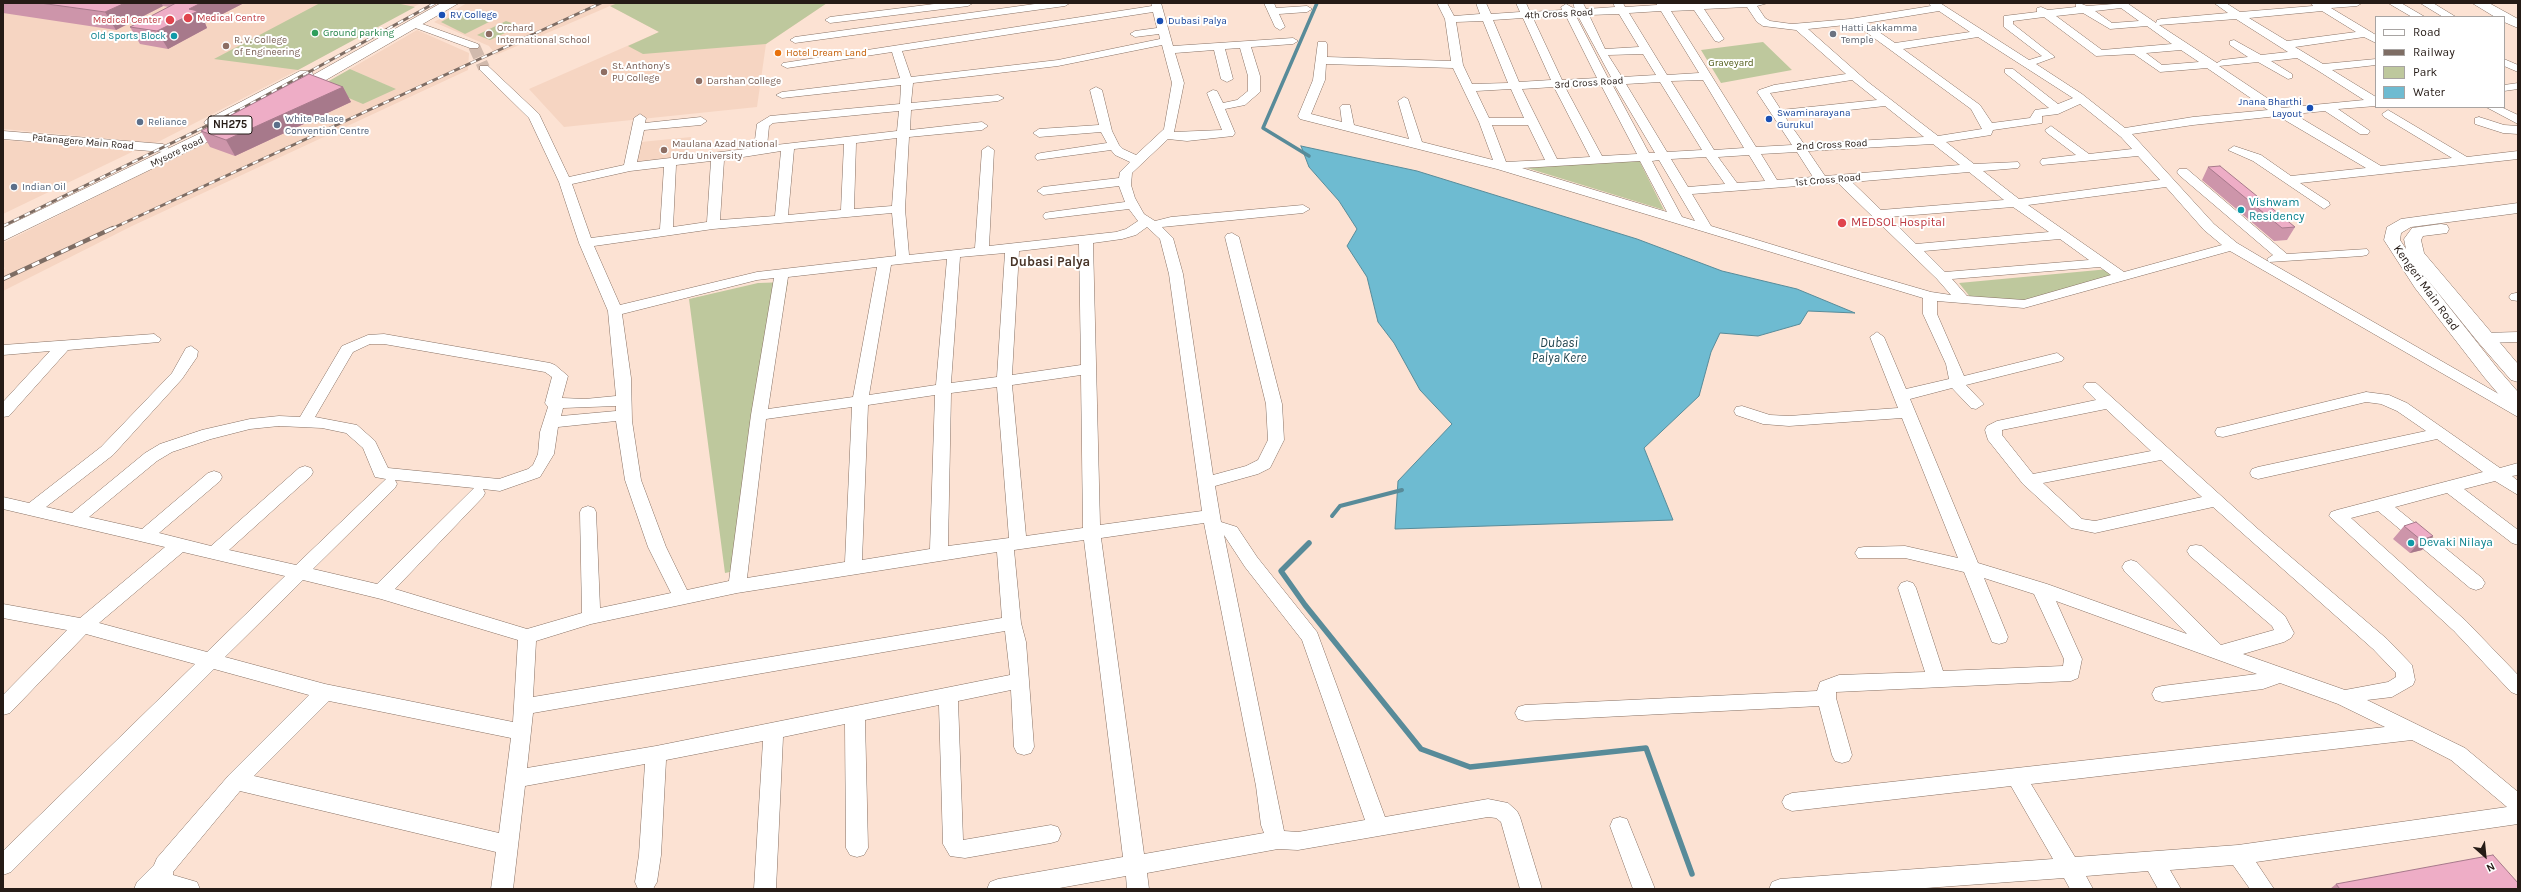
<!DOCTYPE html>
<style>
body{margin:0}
#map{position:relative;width:2521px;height:892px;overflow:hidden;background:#fce2d3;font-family:Karla,sans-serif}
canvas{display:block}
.frame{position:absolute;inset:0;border:4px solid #251b16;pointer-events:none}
.legend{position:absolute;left:2375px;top:16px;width:130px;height:92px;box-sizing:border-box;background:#fff;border:1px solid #a8a4a2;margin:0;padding:5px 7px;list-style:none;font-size:12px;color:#251b16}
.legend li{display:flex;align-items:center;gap:8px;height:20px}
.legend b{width:20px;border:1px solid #a8a4a2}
.north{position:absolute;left:2465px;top:836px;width:40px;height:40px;-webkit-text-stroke:3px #fff;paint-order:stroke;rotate:153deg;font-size:11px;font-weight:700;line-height:16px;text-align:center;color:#251b16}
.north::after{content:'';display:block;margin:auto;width:14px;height:18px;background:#251b16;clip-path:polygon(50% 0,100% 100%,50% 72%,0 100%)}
</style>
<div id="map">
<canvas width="2521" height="892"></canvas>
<div class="frame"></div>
<ul class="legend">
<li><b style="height:5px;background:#fff"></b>Road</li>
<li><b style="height:5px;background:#7e6d64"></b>Railway</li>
<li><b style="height:11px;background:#bec89d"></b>Park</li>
<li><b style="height:11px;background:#6ebbd1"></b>Water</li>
</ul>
<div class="north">N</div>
</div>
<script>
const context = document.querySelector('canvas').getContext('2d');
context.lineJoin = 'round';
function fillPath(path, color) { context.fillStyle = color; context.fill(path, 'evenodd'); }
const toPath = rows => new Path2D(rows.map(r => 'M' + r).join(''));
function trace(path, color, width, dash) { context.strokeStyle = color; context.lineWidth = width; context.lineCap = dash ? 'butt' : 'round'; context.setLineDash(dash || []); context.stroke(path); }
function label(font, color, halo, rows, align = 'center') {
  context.font = font + ' Karla,sans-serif'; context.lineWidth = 4; context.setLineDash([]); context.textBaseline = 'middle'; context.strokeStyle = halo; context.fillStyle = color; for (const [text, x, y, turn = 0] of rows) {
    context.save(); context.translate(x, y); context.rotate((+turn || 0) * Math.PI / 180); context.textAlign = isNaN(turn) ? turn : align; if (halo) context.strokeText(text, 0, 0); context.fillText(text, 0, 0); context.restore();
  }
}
fillPath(toPath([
 [3,3,421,3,298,70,156,143,3,129],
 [467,3,827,3,766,44,757,107,564,127,529,89,659,32,610,6,496,55,489,46,434,22],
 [417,30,469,53,468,70,132,226,3,291,3,270,5,268,3,267,3,243,320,86,395,89,350,69],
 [691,137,687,159,635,164,641,142],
 [3,140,134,151,3,214]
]), '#f6d5c2');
fillPath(toPath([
 [320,3,396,3,415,7,298,70,214,59],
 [618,3,827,3,766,44,643,54,628,46,659,32,610,6],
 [461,11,493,20,465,34,441,22],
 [506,21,520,26,490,40,477,35],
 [1763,42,1792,70,1721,83,1701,50],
 [350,69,396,89,363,104,320,86],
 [1639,160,1664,210,1527,168],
 [2109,269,2118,275,2010,307,1971,298,1959,283],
 [788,282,735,571,725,573,689,299,758,283]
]), '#bec89d');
const water = toPath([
 [1301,146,1417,171,1637,239,1722,271,1797,289,1855,313,1808,311,1800,324,1758,336,1720,333,1711,352,1699,396,1644,448,1673,520,1395,529,1398,481,1452,424,1420,390,1394,343,1378,322,1367,277,1347,246,1357,229,1339,201,1309,167,1301,146]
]);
fillPath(water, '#6ebbd1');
trace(water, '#588b99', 1);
trace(toPath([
 [1309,156,1263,128,1317,3]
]), '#588b99', 3.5);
trace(toPath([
 [1332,516,1340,506,1402,490]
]), '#588b99', 4);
trace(toPath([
 [1309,543,1281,571,1305,605,1421,749,1470,767,1646,748,1692,874]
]), '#588b99', 5.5);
trace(toPath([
 [474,46,484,68]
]), '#d1baad', 12, [12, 6]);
const minor = toPath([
 [942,3,973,3,968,6,830,23,825,20,830,17,942,3],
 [1042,3,1070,3,1065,6,795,43,790,40,795,37,1042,3],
 [1151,3,1161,3,1173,46,1293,38,1298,41,1293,44,1251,47,1260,76,1260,92,1245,105,1225,109,1235,133,1233,136,1187,141,1168,139,1132,173,1131,185,1135,198,1144,214,1155,221,1171,217,1303,205,1310,209,1303,213,1162,227,1173,238,1183,274,1213,475,1246,466,1258,460,1268,440,1266,404,1225,237,1227,234,1232,233,1239,237,1282,404,1284,440,1270,468,1258,474,1215,486,1221,522,1237,527,1257,557,1317,632,1385,817,1488,799,1508,803,1517,811,1520,817,1542,889,1520,889,1501,822,1496,818,1488,817,1298,850,1278,849,1147,873,1149,889,1127,889,1126,876,1054,889,987,889,990,882,998,879,1123,857,1084,540,1014,550,1021,623,1026,642,1034,747,1031,753,1024,755,1017,753,1014,747,1011,690,958,701,963,840,1051,825,1058,827,1061,834,1058,841,1051,843,965,858,950,856,943,844,939,705,865,720,868,848,864,855,857,857,850,855,846,848,845,724,783,737,776,889,754,889,763,741,666,760,661,855,657,882,653,889,638,889,635,882,639,855,645,764,525,786,513,889,491,889,496,852,240,791,173,872,173,875,197,882,200,889,134,889,137,882,154,865,157,858,229,775,309,695,214,669,11,872,3,875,3,851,195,664,86,634,10,713,3,715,3,695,67,630,3,618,3,604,80,618,165,547,3,509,3,497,29,503,101,447,172,373,186,348,191,346,198,351,197,357,182,379,113,455,46,507,72,513,145,453,160,444,202,430,250,419,279,416,300,417,342,346,368,335,384,334,550,363,555,365,568,376,562,398,585,399,616,396,608,311,579,243,559,182,529,118,480,70,480,66,488,66,539,114,569,177,624,165,634,118,640,114,646,118,645,123,701,117,707,121,701,125,644,130,637,162,754,148,757,124,770,116,900,104,901,85,782,98,776,95,782,92,900,78,892,52,787,68,781,65,783,63,1152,6,1151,3],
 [1153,12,1157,28,1135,31,1130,34,1135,37,1159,34,1160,39,1058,60,911,77,902,51,1153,12],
 [1162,45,1172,83,1164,129,1136,155,1123,149,1119,145,1112,131,1102,90,1096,87,1090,90,1099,125,1039,129,1033,133,1039,137,1101,132,1107,143,1041,153,1037,154,1035,157,1037,160,1111,150,1115,155,1130,162,1120,172,1119,178,1043,187,1037,191,1043,195,1119,186,1125,202,1050,212,1045,213,1043,216,1045,219,1129,209,1138,221,1126,229,1116,232,989,246,994,150,988,146,982,150,975,248,909,255,905,209,909,137,982,130,988,126,982,122,910,130,911,110,998,101,1004,98,998,95,911,103,913,83,1058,66,1162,45],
 [1240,48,1248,76,1248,91,1237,100,1223,103,1217,91,1213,90,1207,93,1222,130,1174,132,1184,83,1175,53,1214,50,1221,79,1227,82,1233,79,1225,49,1240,48],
 [899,111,897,131,767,146,769,126,773,123,899,111],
 [897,138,892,206,854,209,856,143,897,138],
 [844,144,841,210,788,215,794,149,844,144],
 [781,151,775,216,720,220,724,160,781,151],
 [711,161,707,222,673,227,676,165,711,161],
 [664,167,660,229,591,238,572,184,630,171,664,167],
 [892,213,896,256,757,272,620,305,594,246,713,229,892,213],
 [1147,227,1160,239,1169,274,1202,511,1100,525,1093,243,1122,239,1136,235,1147,227],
 [1079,244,1081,365,1012,375,1019,251,1079,244],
 [1005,253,997,377,951,383,960,257,1005,253],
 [947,259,936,385,869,395,891,265,947,259],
 [877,267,853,397,768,409,788,277,877,267],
 [774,278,751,415,729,581,687,590,666,547,641,480,632,421,631,378,622,314,757,280,774,278],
 [370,344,384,344,545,372,552,377,545,403,548,407,540,432,538,454,533,465,528,469,499,479,388,468,375,441,357,425,315,417,353,352,370,344],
 [1081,375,1083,528,1026,536,1012,385,1081,375],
 [997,387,1009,538,948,546,951,393,997,387],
 [935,395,930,549,862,560,868,405,935,395],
 [616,406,616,411,561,416,563,408,616,406],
 [852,407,845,562,747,578,766,419,852,407],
 [616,421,625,480,648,547,671,593,600,608,596,512,594,508,588,506,582,508,580,512,582,613,527,629,395,589,483,497,485,493,483,489,500,491,540,477,554,454,558,427,616,421],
 [279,426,322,428,346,433,363,448,375,477,386,479,296,565,229,550,311,476,313,472,311,468,305,466,299,468,211,546,159,533,220,481,222,477,220,473,214,471,208,473,142,529,89,517,157,461,172,452,211,439,250,429,279,426],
 [395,480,474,488,377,584,313,569,395,488,397,484,395,480],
 [1204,523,1256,786,1261,825,1264,833,1144,854,1101,538,1204,523],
 [1224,535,1245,567,1302,640,1365,820,1298,832,1284,831,1224,535],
 [183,552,285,576,207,652,99,623,183,552],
 [997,552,1002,618,533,697,536,641,591,624,737,593,997,552],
 [303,580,381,599,518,640,513,722,325,684,225,657,303,580],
 [1005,631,1010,675,656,746,527,768,533,713,1005,631],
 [329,701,511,738,499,833,254,776,329,701],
 [1264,3,1274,3,1276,8,1307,6,1312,9,1307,12,1279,14,1285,27,1280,30,1275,27,1264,3],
 [1437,3,1447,3,1454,16,1480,14,1476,3,1486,3,1491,14,1520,12,1516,3,1526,3,1530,12,1562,10,1561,7,1566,4,1575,9,1573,3,1583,3,1586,9,1615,7,1613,3,1623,3,1625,7,1657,5,1656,3,1768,3,1757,6,1765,18,1770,21,1792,24,1850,19,1931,6,1928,3,1940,3,2029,60,2042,56,2004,27,2004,16,2037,12,2037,8,2041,7,2048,10,2076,7,2076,4,2079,3,2087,6,2127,3,2156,23,2157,20,2161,19,2228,13,2214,3,2226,3,2240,12,2313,6,2311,3,2362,3,2357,6,2331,8,2376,35,2376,43,2364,37,2295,47,2323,64,2376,59,2376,65,2332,70,2376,97,2376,106,2338,109,2370,131,2368,134,2360,134,2325,111,2294,114,2381,166,2452,158,2384,117,2382,114,2388,110,2467,157,2518,151,2518,159,2300,183,2329,202,2330,205,2324,209,2253,161,2228,150,2234,146,2261,155,2291,176,2366,168,2278,116,2193,125,2132,134,2214,224,2237,243,2269,262,2267,259,2273,255,2179,175,2177,172,2179,169,2187,169,2287,254,2367,249,2369,252,2367,255,2362,256,2269,262,2518,405,2518,417,2230,251,2024,308,1937,301,1937,314,1964,376,2057,353,2064,358,2062,361,1966,385,1984,404,1976,409,1971,408,1952,388,1910,399,1978,563,2047,584,2187,634,2125,572,2122,567,2125,562,2131,560,2137,562,2221,645,2274,630,2272,626,2190,556,2187,551,2190,546,2196,545,2202,546,2285,616,2294,633,2291,638,2284,642,2243,654,2345,690,2388,682,2396,677,2396,673,2373,649,2213,507,2095,533,2071,528,2023,484,1988,440,1985,430,1987,426,1997,421,2096,400,2083,387,2086,383,2096,383,2258,529,2387,639,2412,665,2415,680,2413,685,2392,697,2367,700,2465,748,2518,792,2518,824,2256,862,2274,889,2250,889,2233,865,2170,870,2181,889,2158,889,2148,871,2086,876,2093,889,2070,889,2064,878,1912,889,1769,889,1772,882,1780,879,2053,859,2011,786,1792,811,1785,808,1782,802,1785,796,1792,793,2385,727,2338,704,2280,683,2263,689,2162,702,2155,700,2152,694,2155,688,2162,686,2257,674,2056,601,2082,659,2078,678,2071,681,1836,692,1836,698,1852,755,1849,761,1842,763,1835,761,1832,755,1819,706,1525,721,1518,719,1515,713,1518,707,1525,705,1817,691,1820,682,1839,675,1925,672,1898,588,1901,583,1907,581,1913,583,1916,588,1943,671,2063,666,2064,659,2034,594,1984,578,2008,637,2006,642,1999,644,1992,642,1964,572,1905,558,1858,558,1855,553,1858,548,1864,547,1905,546,1958,558,1902,418,1789,426,1763,424,1736,415,1734,411,1736,407,1742,406,1770,415,1789,416,1898,408,1870,337,1877,332,1884,337,1906,389,1949,379,1946,364,1923,314,1923,298,1497,169,1300,119,1298,116,1313,80,1318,42,1326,42,1327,44,1327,57,1451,61,1445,19,1437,3],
 [1747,7,1757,22,1763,26,1796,30,1846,74,1774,85,1759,90,1757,92,1792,145,1756,147,1671,11,1694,10,1715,41,1719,42,1724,39,1704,9,1747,7],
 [2121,8,2139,21,2112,23,2095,11,2121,8],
 [1661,11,1699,73,1667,75,1629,13,1661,11],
 [1939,11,1970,32,1895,43,1866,23,1939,11],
 [2322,11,2356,32,2287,41,2249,18,2322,11],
 [2083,13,2110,29,2147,26,2172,44,2102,50,2056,16,2083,13],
 [1619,14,1639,47,1605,49,1589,15,1619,14],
 [1566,16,1597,78,1562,80,1533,18,1566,16],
 [1576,16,1578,16,1611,77,1608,78,1576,16],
 [2044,17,2096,56,2134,54,2160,72,2207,68,2268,110,2193,117,2125,128,2082,94,2036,64,2055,57,2013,24,2013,21,2044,17],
 [1523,18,1551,80,1519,82,1493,20,1523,18],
 [2236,19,2288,52,2261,55,2234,40,2230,41,2230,45,2248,57,2222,60,2217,63,2159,25,2236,19],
 [1483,21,1508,83,1472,84,1463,65,1456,22,1483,21],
 [1855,24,1971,109,1982,129,1938,136,1868,82,1808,29,1855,24],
 [1978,37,2073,98,2058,104,2013,69,2005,69,2005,73,2049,108,2035,110,2030,118,1992,123,1980,105,1903,49,1978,37],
 [2181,50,2199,62,2162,65,2146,53,2181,50],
 [1643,54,1656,75,1622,77,1608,55,1643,54],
 [2297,58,2317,70,2364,100,2282,108,2219,66,2258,62,2288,79,2292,78,2292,74,2271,61,2297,58],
 [1326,64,1453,68,1479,122,1493,160,1422,142,1408,99,1404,97,1398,101,1409,139,1354,125,1350,105,1342,105,1340,107,1342,122,1311,114,1325,80,1326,64],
 [1703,80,1744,148,1714,150,1671,81,1703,80],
 [1852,80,1877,100,1781,110,1770,93,1852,80],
 [1660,82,1702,150,1667,152,1626,84,1660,82],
 [1612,84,1614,84,1655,153,1649,153,1612,84],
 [1601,85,1637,154,1602,156,1565,87,1601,85],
 [1554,87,1590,157,1557,159,1522,89,1554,87],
 [1511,89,1524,118,1489,118,1476,91,1511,89],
 [2080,104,2121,137,2132,149,2089,154,2051,126,2045,130,2047,133,2076,155,2042,159,2040,162,2042,165,2138,156,2160,180,2019,199,1983,171,2018,168,2020,165,2018,162,1974,164,1946,142,1991,135,1993,130,2042,123,2042,116,2058,114,2080,104],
 [1885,106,1924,137,1804,144,1785,117,1885,106],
 [1492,125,1528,125,1545,160,1506,162,1492,125],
 [1933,144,1960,165,1825,176,1808,151,1933,144],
 [1797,152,1813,177,1777,180,1761,154,1797,152],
 [1749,155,1765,181,1737,183,1718,157,1749,155],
 [1706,157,1725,184,1688,187,1671,159,1706,157],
 [1659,160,1695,221,1682,217,1652,161,1659,160],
 [1640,161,1667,212,1522,168,1640,161],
 [1969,172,2004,200,1881,210,1852,182,1969,172],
 [1838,183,1937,279,1951,295,1931,292,1869,274,1711,226,1692,194,1838,183],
 [2166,187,2204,230,2222,245,2124,272,2028,205,2166,187],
 [2013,207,2049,232,1916,244,1889,217,2013,207],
 [2060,239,2089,260,1945,272,1924,251,2060,239],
 [2100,267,2111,275,2024,300,1967,296,1952,279,2100,267],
 [2106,409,2151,451,2033,474,2002,435,2002,430,2106,409],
 [2161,460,2202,497,2095,521,2082,519,2043,483,2161,460],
 [2412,740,2451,760,2507,807,2238,845,2075,857,2031,784,2412,740],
 [2388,3,2401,3,2425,17,2412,17,2388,3],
 [2420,3,2433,3,2456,17,2443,17,2420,3],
 [414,21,478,44,479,46,478,48,470,48,410,26,410,22,414,21],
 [2504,59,2518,65,2518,72,2504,66,2504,59],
 [2518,83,2518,89,2504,91,2504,85,2518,83],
 [2486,107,2501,107,2518,115,2518,124,2486,107],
 [2479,117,2504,125,2518,126,2518,134,2503,133,2475,124,2475,118,2479,117],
 [3,131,163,144,169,148,163,152,3,139,3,131],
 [2516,293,2518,293,2518,301,2511,300,2509,297,2511,294,2516,293],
 [2518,332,2518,342,2484,343,2477,338,2484,333,2518,332],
 [154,334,161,339,159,342,68,350,9,416,3,417,3,402,50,351,3,355,3,345,154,334],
 [2366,392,2389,395,2407,403,2500,468,2518,463,2518,475,2512,476,2518,481,2518,495,2495,481,2464,489,2518,530,2518,545,2512,543,2447,493,2395,507,2482,578,2485,583,2482,588,2476,590,2470,588,2378,511,2351,518,2466,621,2518,675,2518,695,2511,692,2454,631,2329,516,2331,512,2337,510,2483,472,2437,439,2258,479,2252,477,2250,473,2252,469,2258,467,2426,431,2397,411,2381,404,2366,402,2223,437,2217,436,2215,432,2217,428,2223,427,2366,392],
 [1620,817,1627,819,1655,889,1633,889,1610,826,1613,819,1620,817]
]);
const major = toPath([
 [2472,3,2489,3,2518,19,2518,28,2504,22,2504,17,2495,17,2472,3],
 [2518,203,2518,213,2411,227,2401,233,2400,240,2406,249,2404,239,2412,228,2441,224,2447,225,2449,229,2447,233,2423,236,2421,240,2424,253,2518,364,2518,382,2511,380,2478,342,2423,274,2498,369,2518,392,2518,410,2511,409,2484,377,2415,288,2384,240,2387,227,2401,219,2518,203]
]);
const highway = toPath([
 [441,3,459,3,300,95,288,95,288,90,232,119,238,121,240,124,238,127,3,241,3,228,211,128,204,123,206,120,300,71,312,71,313,75,441,3]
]);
trace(minor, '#887164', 1);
trace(major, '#887164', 1);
trace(highway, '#887164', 1);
fillPath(minor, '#fff');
fillPath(major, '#fff');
fillPath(highway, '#fff');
const railFar1 = toPath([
 [3,226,243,108,435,3],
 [111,229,601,3]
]);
const rail = toPath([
 [3,279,113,228]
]);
trace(railFar1, '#7e6d64', 3);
trace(rail, '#7e6d64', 4.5);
trace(railFar1, '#fff', 2, [6]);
trace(rail, '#fff', 3, [8]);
fillPath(toPath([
 [3,3,244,3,205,23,207,28,168,49,140,44,130,27,169,7,163,6,116,30,3,13],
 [343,87,351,102,235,156,210,147,201,131],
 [2208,167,2295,227,2287,240,2274,241,2202,180],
 [2404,526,2433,536,2422,550,2410,553,2393,539],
 [2336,884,2518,889,2330,889]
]), '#cd95aa');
fillPath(toPath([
 [125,3,161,3,163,6,116,30,105,12],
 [201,3,244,3,205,23,207,28,168,49,157,31,189,9],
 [343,87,351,102,235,156,226,140],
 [2433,536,2422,550,2410,553,2421,540]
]), '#a7798b');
const building = toPath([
 [40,3,125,3,105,12,40,3],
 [176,3,201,3,189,9,198,11,157,31,130,27,176,3],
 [309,74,343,87,226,140,201,131,309,74],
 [2220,166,2295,227,2282,228,2208,167,2220,166],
 [2416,522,2433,536,2421,540,2404,526,2416,522],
 [2493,855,2518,883,2518,889,2340,889,2336,884,2493,855]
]);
fillPath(building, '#eeadc6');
trace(building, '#a7798b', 1);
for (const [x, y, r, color] of [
 [442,15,4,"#1a4fb4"],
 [188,18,5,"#e0444e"],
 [170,20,5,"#e0444e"],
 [1160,21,4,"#1a4fb4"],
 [315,33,4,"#2e9e5b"],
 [489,34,4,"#8d6e63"],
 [1833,34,4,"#6b7280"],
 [174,36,4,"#0f9aa8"],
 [226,46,4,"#8d6e63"],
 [778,53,4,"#e8710a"],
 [604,72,4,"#8d6e63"],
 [699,81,4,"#8d6e63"],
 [2310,108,4,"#1a4fb4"],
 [1769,119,4,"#1a4fb4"],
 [140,122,4,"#5c6f8a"],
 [277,125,4,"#5c6f8a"],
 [664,150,4,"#8d6e63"],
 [14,187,4,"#5c6f8a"],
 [2241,210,4,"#0f9aa8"],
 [1842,223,5,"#e0444e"],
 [2411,543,4,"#0f9aa8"]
]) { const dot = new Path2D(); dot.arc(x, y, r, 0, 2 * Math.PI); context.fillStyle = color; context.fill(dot); trace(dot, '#fff', 1.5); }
label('10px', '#251b16', '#fff', [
 ["4th Cross Road",1559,14,-3],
 ["3rd Cross Road",1589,83,-4],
 ["Patanagere Main Road",83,142,5],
 ["2nd Cross Road",1832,145,-3],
 ["Mysore Road",177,152,-26],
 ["1st Cross Road",1828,180,-5]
]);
label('10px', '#164399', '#fff', [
 ["RV College",450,15],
 ["Dubasi Palya",1168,21],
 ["Jnana Bharthi",2302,102,"right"],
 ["Layout",2302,114,"right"],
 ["Swaminarayana",1777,113],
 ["Gurukul",1777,125]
], 'left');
label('10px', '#be3a42', '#fff', [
 ["Medical Centre",197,18],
 ["Medical Center",161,20,"right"]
], 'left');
label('10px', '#785e54', '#fff', [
 ["Orchard",497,28],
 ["International School",497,40],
 ["R. V. College",234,40],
 ["of Engineering",234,52],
 ["St. Anthony's",612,66],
 ["PU College",612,78],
 ["Darshan College",707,81],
 ["Maulana Azad National",672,144],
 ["Urdu University",672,156]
], 'left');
label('10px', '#5b616d', '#fff', [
 ["Hatti Lakkamma",1841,28],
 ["Temple",1841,40]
], 'left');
label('10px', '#27864d', '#fff', [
 ["Ground parking",323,33]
], 'left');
label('10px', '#0d838f', '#fff', [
 ["Old Sports Block",166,36]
], 'right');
label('10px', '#c56008', '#fff', [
 ["Hotel Dream Land",786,53]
], 'left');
label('10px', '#545e1c', '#fff', [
 ["Graveyard",1731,63]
]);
label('10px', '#4e5e75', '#fff', [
 ["White Palace",285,119],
 ["Convention Centre",285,131],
 ["Reliance",148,122],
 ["Indian Oil",22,187]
], 'left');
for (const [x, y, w] of [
 [230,125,44]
]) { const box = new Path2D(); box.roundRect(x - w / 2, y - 9, w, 18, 3); context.fillStyle = '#fff'; context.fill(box); trace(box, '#251b16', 1); }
label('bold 11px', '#251b16', null, [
 ["NH275",230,125]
]);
label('12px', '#0d838f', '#fff', [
 ["Vishwam",2249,203],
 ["Residency",2249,217],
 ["Devaki Nilaya",2419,543]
], 'left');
label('12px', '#be3a42', '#fff', [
 ["MEDSOL Hospital",1851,223]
], 'left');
label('12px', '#251b16', '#fff', [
 ["Kengeri Main Road",2426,288,54]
]);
label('bold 13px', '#473327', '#fff', [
 ["Dubasi Palya",1050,262]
]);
label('italic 13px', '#1a3f49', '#fff', [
 ["Dubasi",1559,343],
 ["Palya Kere",1559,358]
]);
</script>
